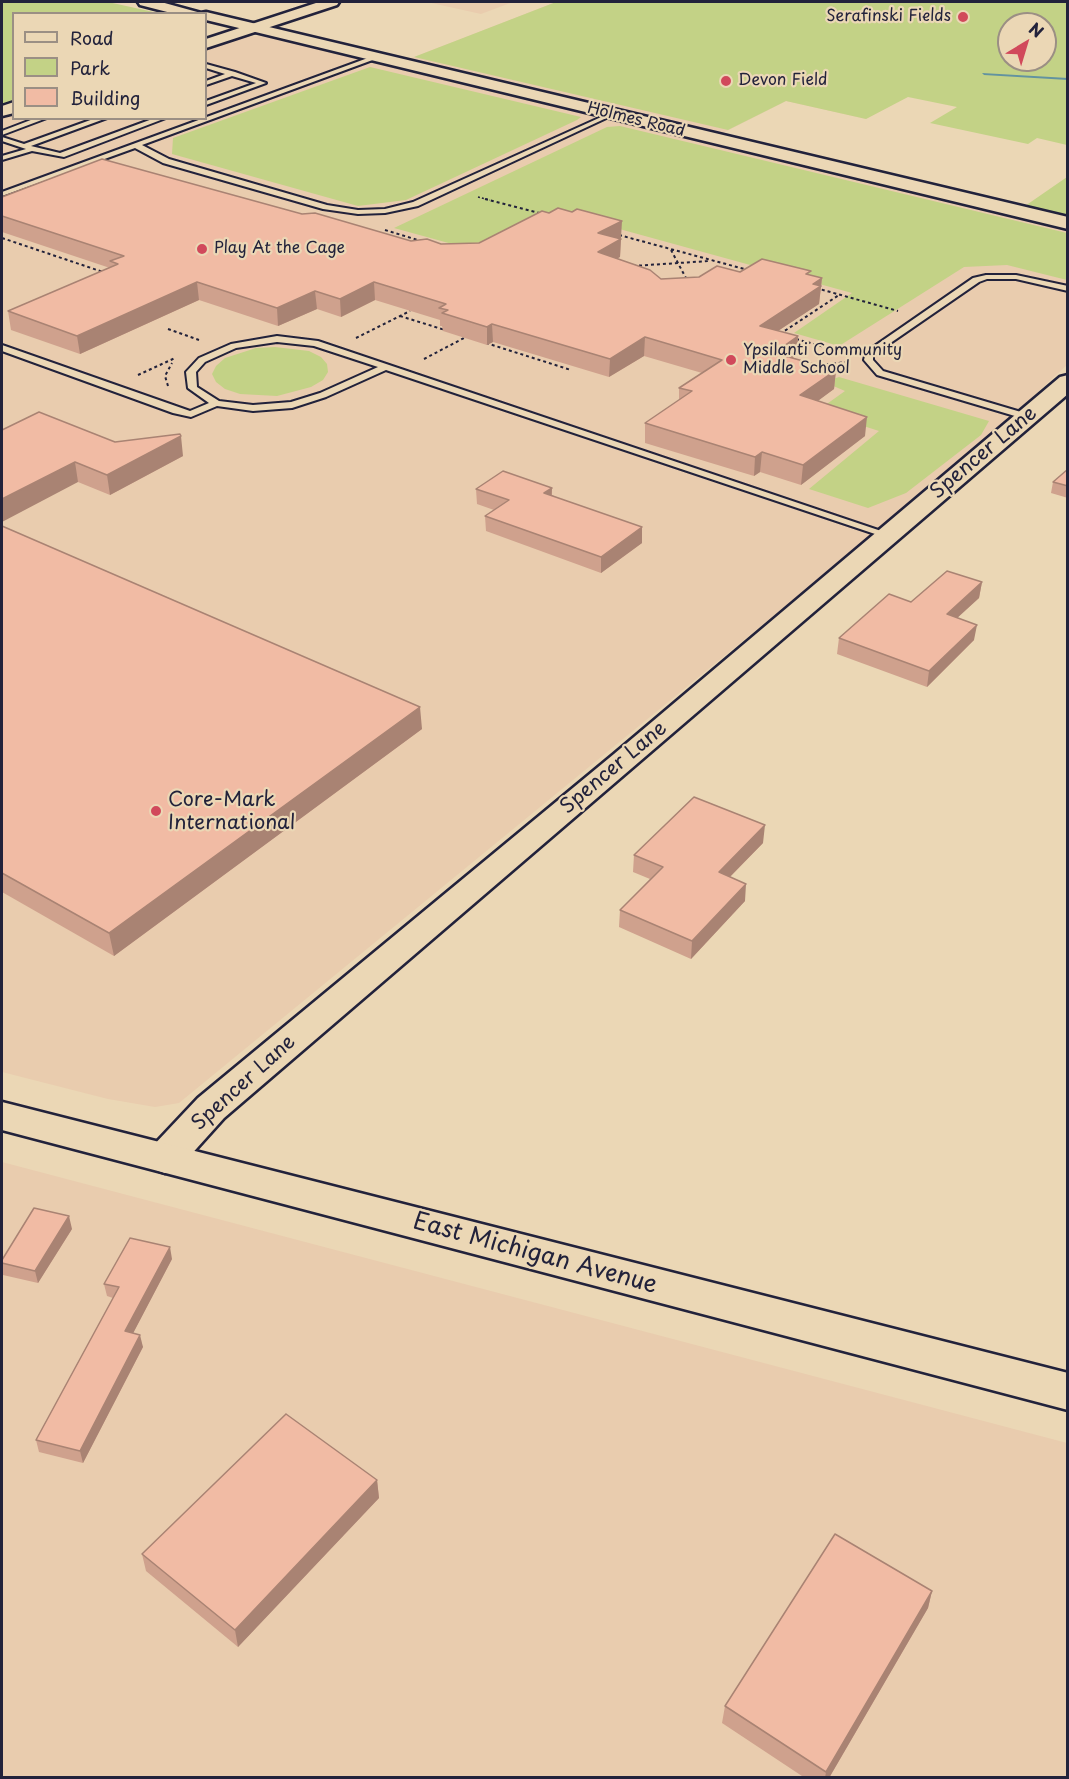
<!DOCTYPE html>
<style>
body{margin:0}
#map{position:relative;width:1069px;height:1779px;overflow:hidden;background:#ebd7b5;font-family:"Playpen Sans",sans-serif}
canvas{display:block}
.frame{position:absolute;inset:0;border:3px solid #22223b;pointer-events:none}
.legend{position:absolute;left:12px;top:12px;width:195px;height:108px;box-sizing:border-box;background:#ebd7b5;border:2px solid #9b8f84;margin:0;padding:8px 10px;list-style:none;font-size:18px;color:#22223b}
.legend li{display:flex;align-items:center;gap:12px;height:30px}
.legend b{width:30px;border:2px solid #9b8f84}
.north{position:absolute;left:997px;top:12px;width:60px;height:60px;box-sizing:border-box;background:#ebd7b5;border:2px solid #9b8f84;border-radius:50%;rotate:38deg;font-size:16px;font-weight:700;line-height:24px;text-align:center;color:#22223b}
.north::after{content:'';display:block;margin:auto;width:21px;height:27px;background:#d1495b;clip-path:polygon(50% 0,100% 100%,50% 72%,0 100%)}
</style>
<div id="map">
<canvas width="1069" height="1779"></canvas>
<div class="frame"></div>
<ul class="legend">
<li><b style="height:8px;background:#ebd7b5"></b>Road</li>
<li><b style="height:16px;background:#c3d286"></b>Park</li>
<li><b style="height:16px;background:#f1bba4"></b>Building</li>
</ul>
<div class="north">N</div>
</div>
<script>
const context = document.querySelector('canvas').getContext('2d');
context.lineJoin = 'round';
function fillPath(path, color) { context.fillStyle = color; context.fill(path, 'evenodd'); }
const toPath = rows => new Path2D(rows.map(r => 'M' + r).join(''));
function trace(path, color, width, dash) { context.strokeStyle = color; context.lineWidth = width; context.lineCap = dash ? 'butt' : 'round'; context.setLineDash(dash || []); context.stroke(path); }
function label(font, color, halo, rows, align = 'center') {
  context.font = font + ' "Playpen Sans",sans-serif'; context.lineWidth = 4.5; context.setLineDash([]); context.textBaseline = 'middle'; context.strokeStyle = halo; context.fillStyle = color; for (const [text, x, y, turn = 0] of rows) {
    context.save(); context.translate(x, y); context.rotate((+turn || 0) * Math.PI / 180); context.textAlign = isNaN(turn) ? turn : align; if (halo) context.strokeText(text, 0, 0); context.fillText(text, 0, 0); context.restore();
  }
}
fillPath(toPath([
 [427,2,513,2,481,14],
 [556,2,976,60,866,119,786,101,707,141,1067,228,1067,365,967,457,179,1103,155,1107,108,1099,2,1072,2,115,13,111,14,118,206,118,206,47,240,37,260,36,391,66],
 [2,1162,1067,1443,1067,1777,2,1777]
]), '#e9ccae');
fillPath(toPath([
 [2,2,108,2,158,13,14,14,13,104,2,108],
 [556,2,1067,2,1067,145,1037,138,1028,144,930,123,957,107,908,97,866,119,786,101,728,130,414,57],
 [1009,24,1045,24,1045,60,1009,60],
 [370,67,581,117,577,120,406,200,358,206,172,154,173,138],
 [620,126,1067,233,1067,280,1007,265,964,267,839,346,794,333,852,293,554,211,474,250,394,228,607,127],
 [1067,177,1067,217,1025,206],
 [275,347,309,351,321,357,327,364,328,372,323,380,311,387,277,396,240,394,225,389,216,382,212,374,216,366,225,358,256,348],
 [839,377,989,421,981,435,906,493,868,508,809,489,879,431,817,411,845,391,824,382]
]), '#c3d286');
fillPath(toPath([
 [982,73,1068,78,1068,80,984,75,982,73]
]), '#6293a0');
const service = toPath([
 [376,55,378,58,142,145,169,159,327,205,358,210,385,209,413,202,610,113,615,114,418,206,385,213,358,214,323,209,163,163,135,148,2,196,2,192,376,55],
 [206,64,235,72,266,83,206,105,206,101,256,83,232,76,206,85,206,81,225,74,206,68,206,64],
 [36,118,47,118,2,135,2,131,36,118],
 [96,118,107,118,31,146,60,153,155,118,166,118,64,157,32,151,2,160,2,156,26,149,2,141,2,137,24,144,96,118],
 [986,275,1016,275,1068,286,1068,291,1016,279,987,279,979,282,873,355,873,360,883,371,1031,415,1031,419,1025,419,877,375,864,360,866,352,973,278,986,275],
 [277,336,318,341,893,535,888,538,884,537,386,370,326,397,292,408,253,411,217,406,191,417,173,413,2,351,2,345,5,346,190,411,209,403,188,388,186,372,199,358,231,344,277,336],
 [277,342,314,346,378,367,320,393,291,402,253,405,219,401,197,387,196,372,205,362,236,348,277,342]
]);
const tertiary = toPath([
 [319,2,339,2,337,5,206,48,206,39,319,2],
 [14,102,14,113,2,116,2,106,14,102],
 [1068,375,1068,394,224,1118,179,1168,165,1173,151,1168,146,1158,151,1148,198,1098,614,754,1060,377,1068,375]
]);
const secondary = toPath([
 [138,2,161,2,201,13,206,12,1068,217,1068,229,206,20,206,14,175,14,140,5,138,2]
]);
const primary = toPath([
 [2,1102,1068,1373,1068,1410,2,1130,2,1102]
]);
trace(service, '#22223b', 4);
trace(tertiary, '#22223b', 5);
trace(secondary, '#22223b', 5);
trace(primary, '#22223b', 5);
trace(toPath([
 [1063,2,1068,2],
 [478,197,490,200]
]), '#22223b', 1.5, [2, 2]);
trace(toPath([
 [485,199,543,214],
 [385,230,421,241],
 [619,235,748,270],
 [2,238,106,273],
 [671,250,687,280],
 [633,266,709,261],
 [816,288,898,311],
 [400,316,445,330],
 [168,329,199,340],
 [780,334,839,295],
 [356,338,410,311],
 [796,339,849,354],
 [486,343,571,370],
 [424,359,464,338],
 [815,366,846,362],
 [138,375,175,358],
 [168,386,165,376,172,363]
]), '#22223b', 2, [3, 3]);
fillPath(service, '#ebd7b5');
fillPath(tertiary, '#ebd7b5');
fillPath(secondary, '#ebd7b5');
fillPath(primary, '#ebd7b5');
fillPath(toPath([
 [2,197,302,214,411,241,441,244,621,238,619,239,621,239,620,257,617,258,661,279,699,277,740,272,810,275,822,278,819,304,778,331,798,336,797,355,792,358,836,370,834,389,817,401,865,436,801,485,760,472,754,476,645,443,645,423,679,401,679,388,702,373,644,356,609,377,493,342,487,345,443,331,442,326,440,326,440,320,375,300,341,317,317,309,278,326,199,300,80,354,11,330,8,311,110,268,2,232],
 [2,430,183,456,110,495,78,482],
 [1068,469,1068,498,1051,493,1053,482],
 [552,488,552,495,642,543,601,573,486,531,485,516,494,510,477,504,476,489],
 [2,526,422,729,114,956,2,892],
 [982,582,979,598,957,618,974,640,927,687,837,654,839,638,911,602],
 [763,843,730,877,745,901,691,959,619,927,620,910,650,879,633,872,634,855],
 [72,1229,38,1283,3,1275,2,1268,2,1260],
 [172,1259,133,1333,143,1347,83,1463,39,1452,36,1440,113,1298,107,1296,104,1284],
 [377,1480,379,1498,238,1647,146,1571,142,1554],
 [932,1591,928,1608,829,1778,805,1778,722,1723,725,1706]
]), '#cfa18d');
fillPath(toPath([
 [622,221,621,238,598,251,598,233],
 [621,239,620,257,598,269,598,252],
 [822,278,819,304,758,344,760,326,813,284],
 [197,282,199,300,80,354,77,336],
 [374,282,375,300,341,317,340,299],
 [315,291,317,309,278,326,277,308],
 [492,324,493,342,487,345,487,327],
 [798,336,797,355,773,371,774,353],
 [645,337,644,356,609,377,610,359],
 [836,370,834,389,799,415,800,395],
 [867,417,865,436,801,485,803,465],
 [181,436,183,456,110,495,107,475],
 [762,452,760,472,754,476,755,457],
 [75,462,78,482,2,522,2,499],
 [552,488,551,504,544,493],
 [642,527,642,543,601,573,601,557],
 [982,582,979,598,944,630,947,614],
 [977,625,974,640,927,687,929,671],
 [420,707,422,729,114,956,109,933],
 [765,825,763,843,717,890,719,872],
 [746,884,745,901,691,959,692,941],
 [69,1216,72,1229,38,1283,35,1271],
 [170,1247,172,1259,128,1343,125,1331],
 [140,1335,143,1347,83,1463,80,1451],
 [377,1480,379,1498,238,1647,235,1630],
 [932,1591,928,1608,829,1778,825,1778,826,1772]
]), '#a98373');
const building = toPath([
 [102,159,302,214,315,213,411,241,427,239,441,244,479,243,542,211,549,213,558,208,572,212,577,209,622,221,598,233,621,239,598,252,650,270,661,279,699,277,717,266,740,272,762,259,811,271,806,274,822,278,813,284,821,286,760,326,798,336,774,353,836,370,800,395,867,417,803,465,762,452,755,457,645,423,692,391,679,388,722,360,645,337,610,359,492,324,487,327,442,313,448,310,439,308,446,304,374,282,340,299,315,291,277,308,197,282,77,336,8,311,118,264,110,261,124,256,2,216,2,197,102,159],
 [39,412,115,442,180,434,181,436,107,475,75,462,2,499,2,430,39,412],
 [1068,469,1068,486,1053,482,1068,469],
 [503,471,552,488,544,493,642,527,601,557,485,516,509,500,476,489,503,471],
 [2,526,420,707,109,933,2,873,2,526],
 [947,571,982,582,947,614,977,625,929,671,839,638,889,594,911,602,947,571],
 [694,797,765,825,719,872,746,884,692,941,620,910,663,867,634,855,694,797],
 [34,1208,69,1216,35,1271,2,1263,2,1260,34,1208],
 [130,1238,170,1247,125,1331,140,1335,80,1451,36,1440,119,1287,104,1284,130,1238],
 [286,1414,377,1480,235,1630,142,1554,286,1414],
 [835,1534,932,1591,826,1772,725,1706,835,1534]
]);
fillPath(building, '#f1bba4');
trace(building, '#a98373', 1.5);
for (const [x, y, r, color] of [
 [963,17,6,"#d1495b"],
 [726,81,6,"#d1495b"],
 [202,249,6,"#d1495b"],
 [731,360,6,"#d1495b"],
 [156,811,6,"#d1495b"]
]) { const dot = new Path2D(); dot.arc(x, y, r, 0, 2 * Math.PI); context.fillStyle = color; context.fill(dot); trace(dot, '#ebd7b5', 2); }
label('16px', '#22223b', '#ebd7b5', [
 ["Serafinski Fields",951,17,"right"],
 ["Devon Field",738,81],
 ["Play At the Cage",214,249],
 ["Ypsilanti Community",743,351],
 ["Middle School",743,369]
], 'left');
label('16px', '#22223b', '#ebd7b5', [
 ["Holmes Road",636,120,14]
]);
label('20px', '#22223b', '#ebd7b5', [
 ["Spencer Lane",984,453,-40],
 ["Spencer Lane",614,768,-40],
 ["Spencer Lane",244,1083,-42]
]);
label('20px', '#22223b', '#ebd7b5', [
 ["Core-Mark",168,800],
 ["International",168,823]
], 'left');
label('24px', '#22223b', '#ebd7b5', [
 ["East Michigan Avenue",535,1254,15]
]);
</script>
